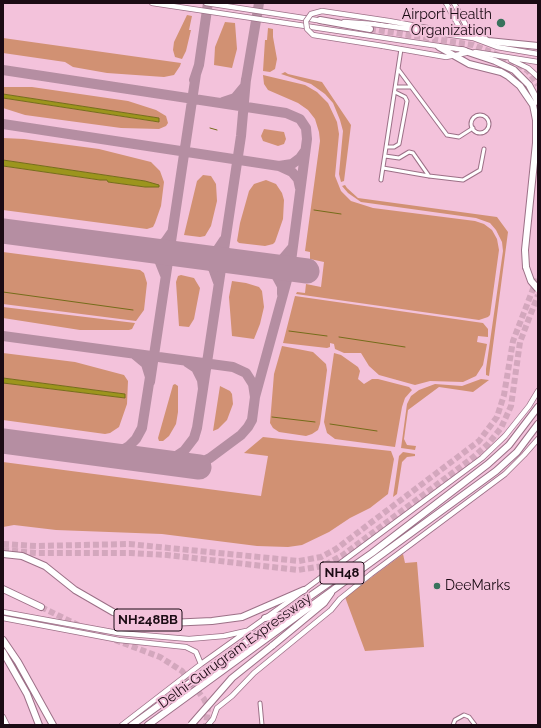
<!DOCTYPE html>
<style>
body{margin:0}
#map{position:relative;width:541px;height:728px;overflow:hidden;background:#f3c2db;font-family:Raleway,sans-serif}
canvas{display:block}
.frame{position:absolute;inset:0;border:4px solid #1b0b14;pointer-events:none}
</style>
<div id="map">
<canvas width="541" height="728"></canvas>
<div class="frame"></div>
</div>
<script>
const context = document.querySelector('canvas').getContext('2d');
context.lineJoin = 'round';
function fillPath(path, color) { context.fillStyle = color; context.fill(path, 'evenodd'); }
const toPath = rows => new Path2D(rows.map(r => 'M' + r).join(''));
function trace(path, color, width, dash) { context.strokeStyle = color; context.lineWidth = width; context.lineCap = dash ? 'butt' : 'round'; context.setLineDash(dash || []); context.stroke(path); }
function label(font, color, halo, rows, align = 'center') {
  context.font = font + ' Raleway,sans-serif'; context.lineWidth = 4; context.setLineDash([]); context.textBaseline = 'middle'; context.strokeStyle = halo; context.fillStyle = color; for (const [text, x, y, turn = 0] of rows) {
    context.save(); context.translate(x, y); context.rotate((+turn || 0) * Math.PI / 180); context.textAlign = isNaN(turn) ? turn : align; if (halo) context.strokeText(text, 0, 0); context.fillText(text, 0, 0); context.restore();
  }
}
fillPath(toPath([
 [187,15,192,16,189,30,191,30,186,51,182,59,175,57,173,50,174,42],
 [225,22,235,23,237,49,232,68,214,65,215,47],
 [268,28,273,29,273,37,277,59,275,69,270,72,263,71,265,40,267,40],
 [3,38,181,63,180,66,174,75,164,77,107,73,73,67,65,62,3,53],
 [285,72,288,74,322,82,351,125,344,181,341,182,339,174,343,131,340,120,333,103,325,94,311,84,281,74],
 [263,75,305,85,317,92,328,103,337,122,339,134,335,176,341,191,351,201,373,208,475,221,484,224,492,230,497,239,499,250,490,315,488,317,479,320,296,294,297,292,305,293,306,284,321,287,324,262,310,259,310,252,305,251,320,141,319,132,315,119,308,110,298,103,268,90,264,84],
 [3,87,32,87,128,101,156,110,166,116,168,123,166,126,159,129,121,128,25,115,3,108,3,98,158,122,159,118,3,94],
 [264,129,284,132,286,139,284,144,278,146,263,141,261,136],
 [3,138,24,139,99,149,151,162,160,171,164,182,161,206,155,223,153,227,147,229,3,210,3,166,100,180,107,180,108,182,145,187,158,187,159,186,145,181,3,160],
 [203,175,211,176,216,184,217,201,211,226,205,236,200,237,184,235,197,181],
 [266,180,276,184,282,193,284,200,283,219,275,242,273,244,265,246,239,243,237,241,240,223,249,191,254,184],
 [345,185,347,188,358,198,497,217,508,232,489,376,486,375,486,369,503,251,502,242,496,230,490,223,476,218,361,202,348,193,342,186],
 [3,252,140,270,144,273,147,283,144,310,136,321,3,304],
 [181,275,194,278,200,288,194,319,189,327,179,326,176,282,178,276],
 [232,281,246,283,259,287,262,291,264,307,260,324,254,339,232,336,229,297],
 [295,296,483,323,488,329,488,337,478,336,477,342,487,344,483,365,476,376,463,382,430,381,415,385,379,375,369,366,361,353,344,353,335,349,334,344,330,343,330,347,327,348,283,343],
 [3,307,135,323,132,329,129,330,80,330,3,318],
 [282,346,313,352,326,364,327,370,320,424,318,430,312,434,306,436,279,432,273,428,270,423,274,374],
 [3,353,75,362,124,375,128,381,127,404,119,427,110,433,105,434,3,420,3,383,125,398,125,394,3,378],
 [334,353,341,355,358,367,360,371,358,379,364,384,372,379,378,379,409,387,412,390,405,398,402,407,395,447,335,439,327,433,324,422],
 [481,379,489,380,473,392,439,387,408,410,404,439,407,445,416,446,415,450,401,448,407,404,411,396,419,390,435,384,462,386],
 [175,384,178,386,178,412,176,424,169,436,163,441,159,441,158,438,173,385],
 [220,386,230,391,232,394,233,404,227,420,218,429,213,431],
 [263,437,391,451,394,459,388,494,370,508,350,518,329,532,302,545,288,547,257,546,162,534,56,530,14,525,3,527,3,462,261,496,268,456,244,453],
 [403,452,415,454,415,456,407,457,402,462,397,494,393,497,399,456],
 [403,554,405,563,417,562,424,647,365,651,345,597]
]), '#d19173');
const water = toPath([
 [3,94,159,118,159,122,3,98,3,94],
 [3,160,145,181,159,185,159,187,145,187,108,182,107,180,100,180,3,166,3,160],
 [3,378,125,394,125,398,3,383,3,378]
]);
fillPath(water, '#9c951d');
trace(water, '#756c1a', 1);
trace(toPath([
 [210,128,217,130],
 [314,210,341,214],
 [3,292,133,310],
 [289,331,327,336],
 [339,337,405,347],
 [272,417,315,422],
 [330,424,377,431]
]), '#756c1a', 1);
trace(toPath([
 [3,70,286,113,300,119,306,128,307,139,290,269,255,397],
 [194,80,199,65,208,3],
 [223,102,235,98,245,86,259,3],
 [3,124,279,166,292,172,298,179,300,188],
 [279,166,292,164,300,158,305,151],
 [143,249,159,246,165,242,172,232],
 [144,250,159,260,165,275],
 [195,256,211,254,218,249,224,240],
 [196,257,205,261,213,268,218,282],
 [259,265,269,269,276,275,282,286,282,294],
 [263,266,272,265,281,261,292,248],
 [3,336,233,367,246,373,253,384,255,397,252,420,248,427,241,435,210,458,196,465,187,466],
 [150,382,196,74],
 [203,389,241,136,246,79],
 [105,455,119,452,129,446,136,439,142,428,150,377,146,364,134,354],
 [161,462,175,457,184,451,194,438,197,428,203,389,202,380,196,368,187,362]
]), '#b58ea2', 10);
trace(toPath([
 [3,231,307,271],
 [3,441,199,467]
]), '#b58ea2', 25);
trace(toPath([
 [370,29,473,45,491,52,519,65,528,71,538,85],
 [3,544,36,546,129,544,299,561,321,557,336,549,479,441,497,417,504,395,513,341,538,276],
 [3,550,36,553,131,553,167,555,298,570,323,566,343,555,471,459,488,444,501,428,511,406,520,342,538,295],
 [41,607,86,629,105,636],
 [115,640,160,657,182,671,204,699,208,708,206,725]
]), '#d3a7bd', 6, [6, 3]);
const street = toPath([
 [398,69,447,135,459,137,473,128],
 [396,87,411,87],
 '471 124a9 9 0 1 1 18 0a9 9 0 1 1-18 0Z',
 [386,147,394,147,399,144,407,101,405,97,395,92],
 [385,156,399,158,409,152,413,153,429,176],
 [383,168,429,176,463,180,480,170,484,149],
 [381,180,401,49],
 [260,703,262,725],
 [453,725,455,720,464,715,469,717,475,725]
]);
const secondary = toPath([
 [152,3,465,50],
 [206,3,323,21],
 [446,3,463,34],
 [454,3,470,33],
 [389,21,472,36],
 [344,22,373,24,473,38,497,47,538,54],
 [383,46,446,57,466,53],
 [475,52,538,62],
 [511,60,528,68,538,77],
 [3,612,118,633,189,639,224,636,246,631],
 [3,618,119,640,186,647,196,652,201,664],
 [3,717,7,725],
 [122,725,201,664,292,599,482,458,505,436,529,406,538,391],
 [208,725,213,719,217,708,232,696,254,673,331,610,340,599,371,574,505,474,524,455,538,439]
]);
const highway = toPath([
 [320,20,370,29],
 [470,31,488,41,538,46],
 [439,47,469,64,501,72,508,76,520,86,533,105,536,120,536,143,525,250,526,267],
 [462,50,495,61,514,70,529,85,538,102],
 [3,554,22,556,45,566,75,590,113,612,130,617,169,623,212,621,242,617,304,590],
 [3,589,41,607],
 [265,618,281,615],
 [3,640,18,662,53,725],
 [272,646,324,603,331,593],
 [3,652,27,694,39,725],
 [132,725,283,615,372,553,488,464,509,445,538,407],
 [148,725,496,471,517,452,538,424]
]);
trace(street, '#9c7087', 5);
trace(secondary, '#9c7087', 6);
trace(highway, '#9c7087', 8);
trace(street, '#fff', 3);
trace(secondary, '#fff', 4.5);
trace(highway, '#fff', 6);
const secondaryBridge = toPath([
 [383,46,313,35,307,29,306,21,311,14,322,11,389,21]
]);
const highwayBridge = toPath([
 [526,267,531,281,538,289],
 [191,725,232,678,272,646]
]);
trace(secondaryBridge, '#9c7087', 6, []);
trace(highwayBridge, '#9c7087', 8, []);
trace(secondaryBridge, '#fff', 4.5);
trace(highwayBridge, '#fff', 6);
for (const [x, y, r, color] of [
 [501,23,5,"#38725c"],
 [437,586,4,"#38725c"]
]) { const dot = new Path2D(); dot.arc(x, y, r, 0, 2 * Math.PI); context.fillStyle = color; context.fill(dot); trace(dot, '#f3c2db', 1.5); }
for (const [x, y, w] of [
 [342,573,44],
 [148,620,68]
]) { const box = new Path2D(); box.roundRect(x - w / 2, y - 11, w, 22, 3); context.fillStyle = '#f3c2db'; context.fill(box); trace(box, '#1b0b14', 1); }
label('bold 13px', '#1b0b14', null, [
 ["NH48",342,573],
 ["NH248BB",148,620]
]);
label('14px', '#1b0b14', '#f3c2db', [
 ["Airport Health",492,15],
 ["Organization",492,31],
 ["DeeMarks",445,586,"left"]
], 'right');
label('14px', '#1b0b14', '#f3c2db', [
 ["Delhi-Gurugram Expressway",235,651,-36]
]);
</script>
